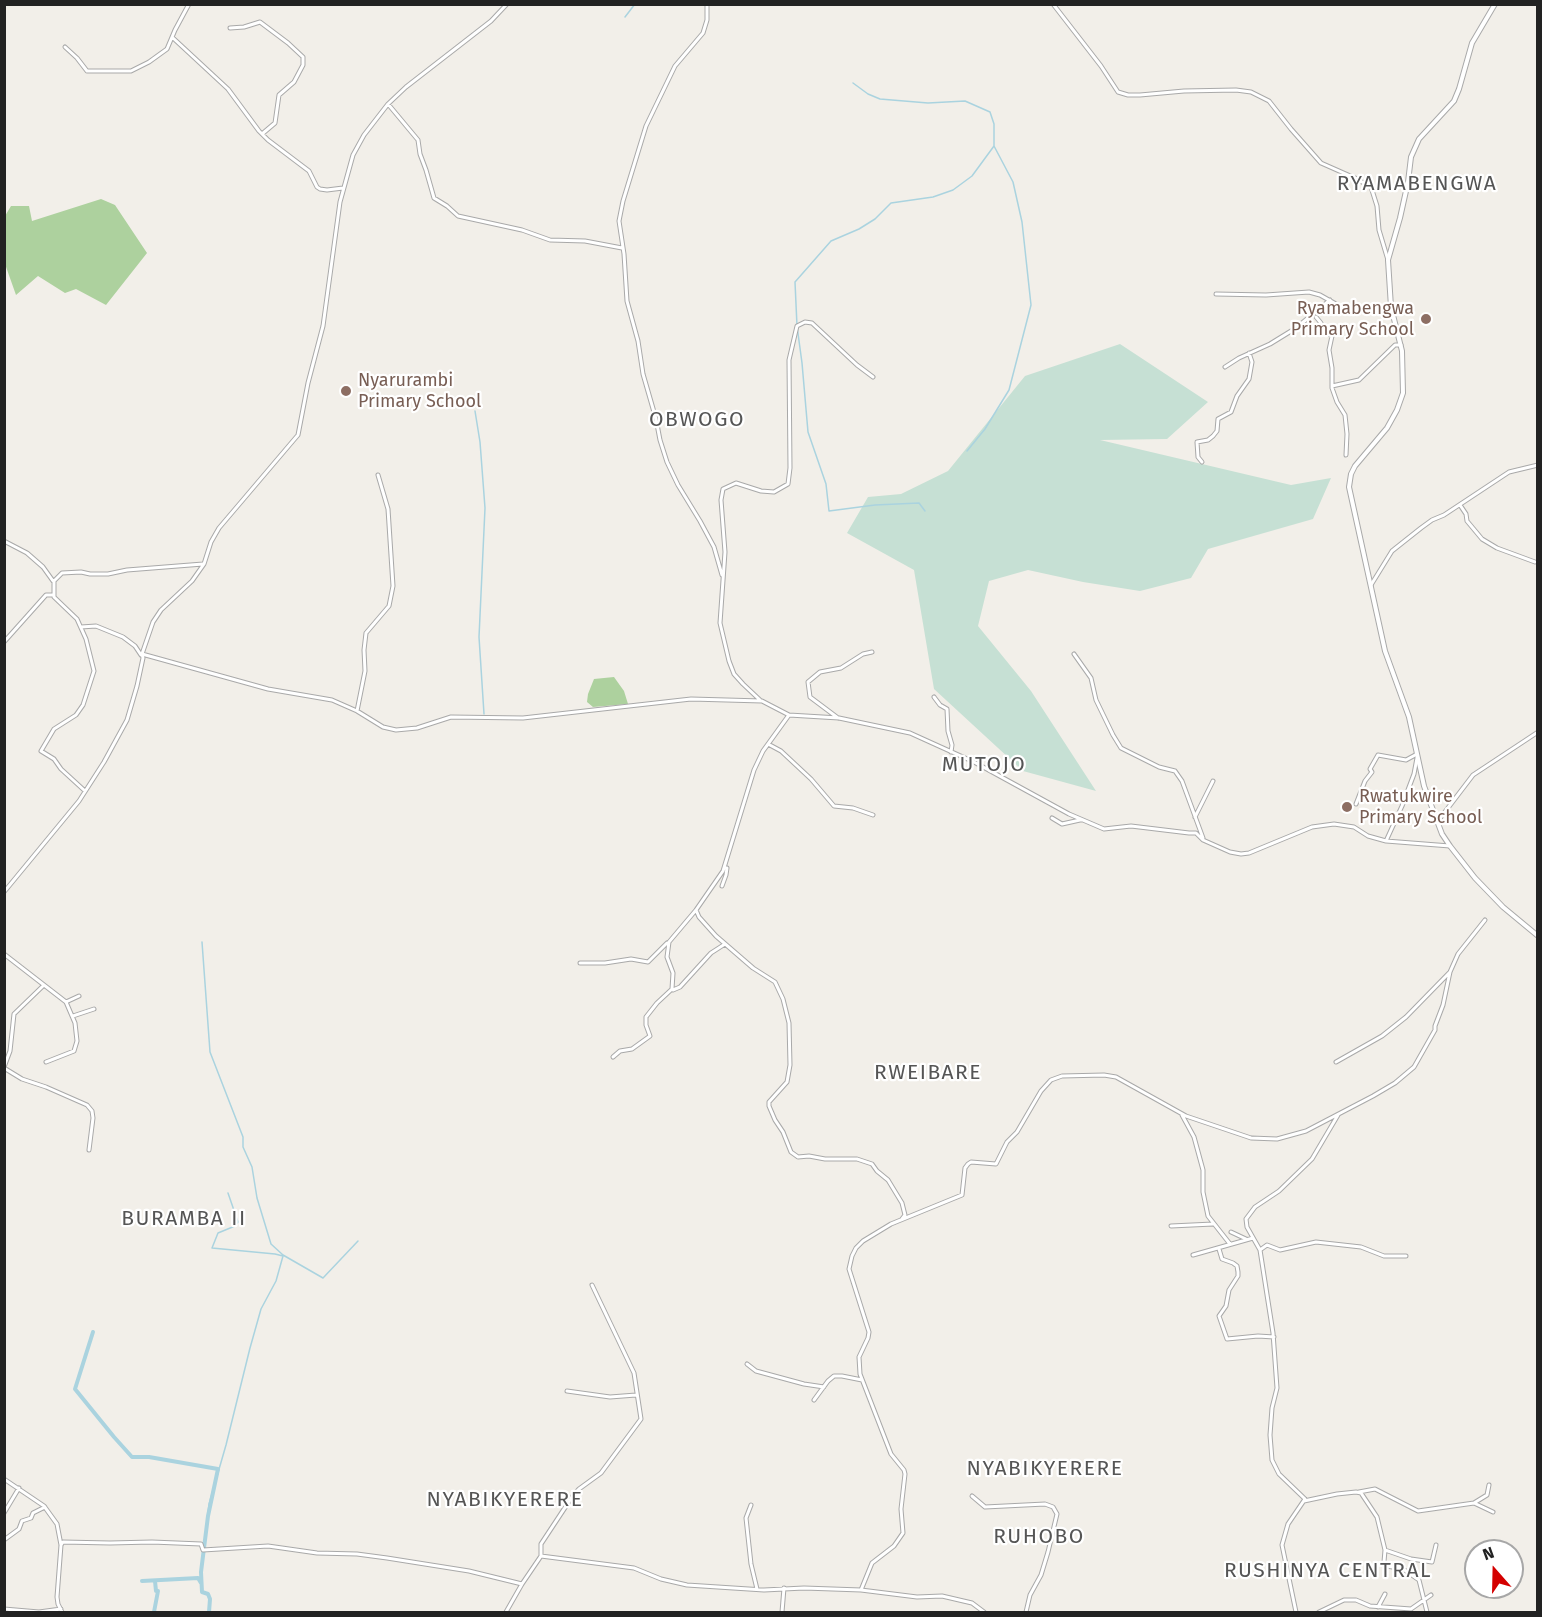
<!DOCTYPE html>
<style>
body{margin:0}
#map{position:relative;width:1542px;height:1617px;overflow:hidden;background:#f2efe9;font-family:"Fira Sans",sans-serif}
canvas{display:block}
.frame{position:absolute;inset:0;border:6px solid #222;pointer-events:none}
.north{position:absolute;left:1464px;top:1539px;width:60px;height:60px;box-sizing:border-box;background:#fff;border:2px solid #a7a7a7;border-radius:50%;rotate:340deg;font-size:16px;font-weight:700;line-height:24px;text-align:center;color:#222}
.north::after{content:'';display:block;margin:auto;width:21px;height:27px;background:#d40000;clip-path:polygon(50% 0,100% 100%,50% 72%,0 100%)}
</style>
<div id="map">
<canvas width="1542" height="1617"></canvas>
<div class="frame"></div>
<div class="north">N</div>
</div>
<script>
const context = document.querySelector('canvas').getContext('2d');
context.lineJoin = 'round';
function fillPath(path, color) { context.fillStyle = color; context.fill(path, 'evenodd'); }
const toPath = rows => new Path2D(rows.map(r => 'M' + r).join(''));
function trace(path, color, width, dash) { context.strokeStyle = color; context.lineWidth = width; context.lineCap = dash ? 'butt' : 'round'; context.setLineDash(dash || []); context.stroke(path); }
function label(font, color, halo, rows, align = 'center') {
  context.font = font + ' "Fira Sans",sans-serif'; context.lineWidth = 4.5; context.setLineDash([]); context.textBaseline = 'middle'; context.strokeStyle = halo; context.fillStyle = color; for (const [text, x, y, turn = 0] of rows) {
    context.save(); context.translate(x, y); context.rotate((+turn || 0) * Math.PI / 180); context.textAlign = isNaN(turn) ? turn : align; if (halo) context.strokeText(text, 0, 0); context.fillText(text, 0, 0); context.restore();
  }
}
fillPath(toPath([
 [101,199,115,205,147,253,106,305,76,289,65,293,38,276,16,295,5,264,5,216,11,206,29,206,32,221],
 [614,677,624,691,628,704,593,707,587,702,588,694,594,679]
]), '#add19e');
fillPath(toPath([
 [1120,344,1208,402,1167,439,1100,440,1291,485,1331,478,1313,519,1208,549,1191,578,1140,591,1083,582,1028,570,989,581,978,626,1031,691,1096,791,1023,771,934,689,914,570,847,533,868,497,901,494,948,471,1025,376]
]), '#c6e0d4');
trace(toPath([
 [625,17,635,4],
 [853,83,868,94,880,99,928,103,965,101,990,112,994,124,994,146,1013,182,1022,222,1031,305,1009,390,985,429,967,451],
 [475,411,480,442,485,508,479,637,484,714],
 [925,511,919,503,875,505,829,511,826,484,808,432,802,363,797,326,795,282,831,241,859,229,875,219,891,203,933,197,953,190,972,176,994,146],
 [202,942,210,1052,243,1137,243,1147,252,1167,257,1198,271,1244,283,1255,323,1278,358,1241],
 [205,1538,209,1504,226,1445,250,1348,261,1309,276,1281,283,1256,275,1254,212,1248,218,1233,235,1226,238,1222,228,1193]
]), '#aad3df', 1.5);
trace(toPath([
 [93,1332,75,1389,114,1437,132,1457,149,1457,218,1469,208,1516,201,1572,202,1592,208,1594,210,1599,209,1612],
 [142,1581,198,1578,201,1583],
 [154,1612,158,1591,156,1591,155,1581]
]), '#aad3df', 4);
const minor = toPath([
 [707,4,707,20,703,33,675,66,646,126,623,201,619,221,624,254,627,301,638,341,643,374,656,419,660,440,667,462,678,485,700,521,714,547,722,575],
 [1053,4,1101,66,1118,92,1128,95,1140,95,1184,91,1236,90,1251,92,1269,101,1291,129,1321,163,1355,178,1371,187,1377,206,1379,230,1388,260],
 [230,28,244,27,260,22,288,43,303,57,303,65,294,82,279,95,275,123,262,134],
 [173,38,228,89,259,131,268,140,309,171,317,187,320,189,327,190,343,188],
 [65,47,77,58,87,71,131,71,149,62,167,49,175,30,189,4],
 [388,104,418,140,420,154,426,170,434,198,447,206,458,216,522,230,550,240,585,241,622,248],
 [1216,294,1266,295,1309,292,1320,295,1343,308,1352,310,1380,309,1391,307],
 [1316,317,1321,323,1324,332,1332,336,1329,350,1332,368,1332,388,1337,402,1345,415,1347,434,1346,455],
 [1225,367,1239,358,1270,344,1296,328,1330,300],
 [1332,386,1359,380,1395,345,1401,345],
 [1202,462,1198,457,1197,442,1208,440,1213,436,1217,431,1218,419,1231,412,1237,396,1249,379,1252,362,1249,353],
 [1460,505,1466,514,1467,521,1482,539,1497,548,1535,562],
 [4,541,27,553,43,567,53,581],
 [1371,585,1392,551,1421,528,1432,520,1444,515,1509,472,1538,465],
 [81,627,96,626,123,637,135,646,141,655],
 [4,642,46,595,54,595],
 [142,654,268,689,332,700,357,711,383,727,396,730,417,728,451,717,523,718,691,699,762,701,789,715,839,718,910,733,974,762,1069,814,1104,829,1131,826,1189,833,1196,833,1203,840,1230,852,1241,854,1249,853,1312,827,1334,824,1354,827,1368,836,1386,841,1450,846],
 [1074,654,1091,678,1096,700,1113,735,1121,748,1159,767,1175,771,1182,781,1203,838],
 [934,697,940,705,947,709,948,731,952,745,951,752],
 [760,700,743,684,734,674,729,661,720,623,725,552,721,500,723,489,736,483,761,491,774,492,788,484,790,468,789,360,797,326,805,322,812,323,857,365,873,377],
 [357,711,365,671,364,650,366,633,389,606,393,586,388,509,378,475],
 [789,715,763,751,754,770,723,871,696,910,699,917,716,936,753,968,775,982,783,999,789,1023,790,1065,787,1082,769,1102,769,1106,775,1120,783,1132,791,1152,798,1157,809,1156,825,1159,857,1159,872,1164,877,1171,888,1180,902,1203,905,1215,902,1219],
 [838,718,810,697,808,682,820,672,841,668,863,654,872,652],
 [768,744,781,751,811,779,834,806,853,808,873,815],
 [85,791,61,769,54,759,41,751,54,729,76,715,83,705,94,671,86,639,77,619,54,597,54,581,62,573,81,572,90,574,108,574,127,570,203,564],
 [1356,804,1365,781,1372,772,1370,769,1378,755,1406,760,1417,754],
 [1195,817,1213,781],
 [1052,818,1062,824,1080,820],
 [1438,821,1473,775,1538,732],
 [1386,841,1402,806,1414,774,1417,758],
 [722,886,726,875,727,868,724,868],
 [4,892,79,801,104,762,127,720,137,686,143,658,142,654,153,622,161,610,192,581,204,564,211,542,219,528,298,435,308,383,323,326,340,202,353,155,364,135,388,104,406,87,491,21,507,4],
 [4,954,44,985],
 [580,963,605,963,631,959,648,962,667,943],
 [673,990,680,987,711,953,725,944],
 [66,1002,79,996],
 [73,1016,94,1009],
 [613,1057,620,1051,632,1049,650,1036,646,1025,646,1017,657,1003,672,989,673,973,667,957,669,942,696,910],
 [1336,1062,1382,1036,1406,1017,1450,972,1458,954,1485,920],
 [4,1067,10,1051,14,1014,44,985,66,1002,75,1023,77,1041,74,1051,46,1062],
 [4,1068,22,1079,46,1087,87,1105,92,1111,93,1118,89,1150],
 [1182,1115,1194,1137,1203,1170,1203,1192,1208,1216,1230,1244],
 [1171,1226,1213,1224],
 [1231,1232,1246,1239],
 [1219,1249,1222,1259,1233,1263,1237,1266,1238,1272,1238,1276,1229,1290,1226,1306,1219,1316,1227,1339,1258,1336,1274,1337],
 [1260,1250,1267,1245,1280,1250,1316,1242,1361,1247,1384,1256,1406,1256],
 [1193,1255,1253,1238],
 [592,1285,634,1373,641,1419,601,1473,579,1489,572,1497,541,1544,541,1556,634,1568,661,1579,687,1585,764,1590,804,1588,861,1590,917,1597,942,1596,972,1603,984,1612],
 [747,1364,756,1371,804,1384,824,1387],
 [567,1391,610,1397,636,1395],
 [814,1400,828,1381,834,1376,842,1376,862,1380],
 [4,1479,44,1506,57,1524,61,1545,57,1597,58,1604,62,1612],
 [1359,1492,1375,1489,1418,1511,1474,1503,1493,1512],
 [972,1496,985,1507,1045,1504,1053,1507,1057,1514,1048,1552,1041,1575,1030,1595,1026,1612],
 [1304,1501,1337,1494,1356,1492,1361,1493,1377,1517,1385,1550,1384,1562,1387,1566,1403,1569,1419,1580,1427,1612],
 [1474,1503,1487,1495,1489,1485],
 [751,1505,746,1518,751,1564,757,1589],
 [4,1513,19,1488],
 [4,1540,19,1529,22,1521,31,1518,33,1513,45,1507],
 [61,1545,63,1542,110,1543,152,1542,201,1544,203,1550,268,1546,317,1553,357,1554,387,1558,469,1571,522,1584],
 [1385,1550,1411,1559,1432,1562,1436,1545],
 [861,1590,872,1563,894,1546,903,1533,901,1509,905,1474,904,1470,891,1454,860,1374,859,1357,868,1338,869,1332,849,1269,852,1256,856,1248,863,1241,891,1224,962,1195,965,1168,968,1164,971,1162,996,1164,1007,1142,1017,1132,1041,1091,1051,1080,1062,1076,1104,1075,1116,1077,1186,1116,1251,1138,1277,1139,1306,1131,1373,1096,1395,1083,1414,1067,1435,1030,1435,1026,1443,1005,1450,972],
 [1378,1607,1385,1594],
 [4,1609,39,1612,61,1609],
 [506,1612,522,1584,541,1556],
 [782,1612,784,1588],
 [1296,1612,1282,1545,1288,1524,1305,1499,1279,1474,1272,1460,1270,1435,1272,1408,1277,1388,1273,1333,1260,1250,1247,1227,1246,1219,1255,1207,1279,1191,1312,1159,1338,1115],
 [1319,1612,1344,1600,1356,1600,1370,1606,1411,1609,1431,1595]
]);
const tertiary = toPath([
 [1495,4,1472,43,1459,89,1454,101,1419,139,1411,157,1408,182,1400,218,1388,260,1391,307,1402,351,1403,393,1397,410,1387,428,1355,466,1351,474,1349,487,1385,651,1409,717,1424,786,1442,834,1450,846,1475,878,1503,907,1538,936]
]);
trace(minor, '#a9a9a9', 5);
trace(tertiary, '#a9a9a9', 6);
trace(minor, '#fff', 3);
trace(tertiary, '#fff', 4);
for (const [x, y, r, color] of [
 [1426,319,6,"#8d6e63"],
 [346,391,6,"#8d6e63"],
 [1347,807,6,"#8d6e63"]
]) { const dot = new Path2D(); dot.arc(x, y, r, 0, 2 * Math.PI); context.fillStyle = color; context.fill(dot); trace(dot, '#fff', 2); }
label('18px', '#785e54', '#fff', [
 ["Ryamabengwa",1414,309,"right"],
 ["Primary School",1414,330,"right"],
 ["Nyarurambi",358,381],
 ["Primary School",358,402],
 ["Rwatukwire",1359,797],
 ["Primary School",1359,818]
], 'left');
context.letterSpacing = '1.5px';
label('21px', '#555', '#fff', [
 ["RYAMABENGWA",1417,184],
 ["OBWOGO",697,420],
 ["MUTOJO",984,765],
 ["RWEIBARE",928,1073],
 ["BURAMBA II",184,1219],
 ["NYABIKYERERE",1045,1469],
 ["NYABIKYERERE",505,1500],
 ["RUHOBO",1039,1537],
 ["RUSHINYA CENTRAL",1328,1571]
]);
context.letterSpacing = '0px';
</script>
